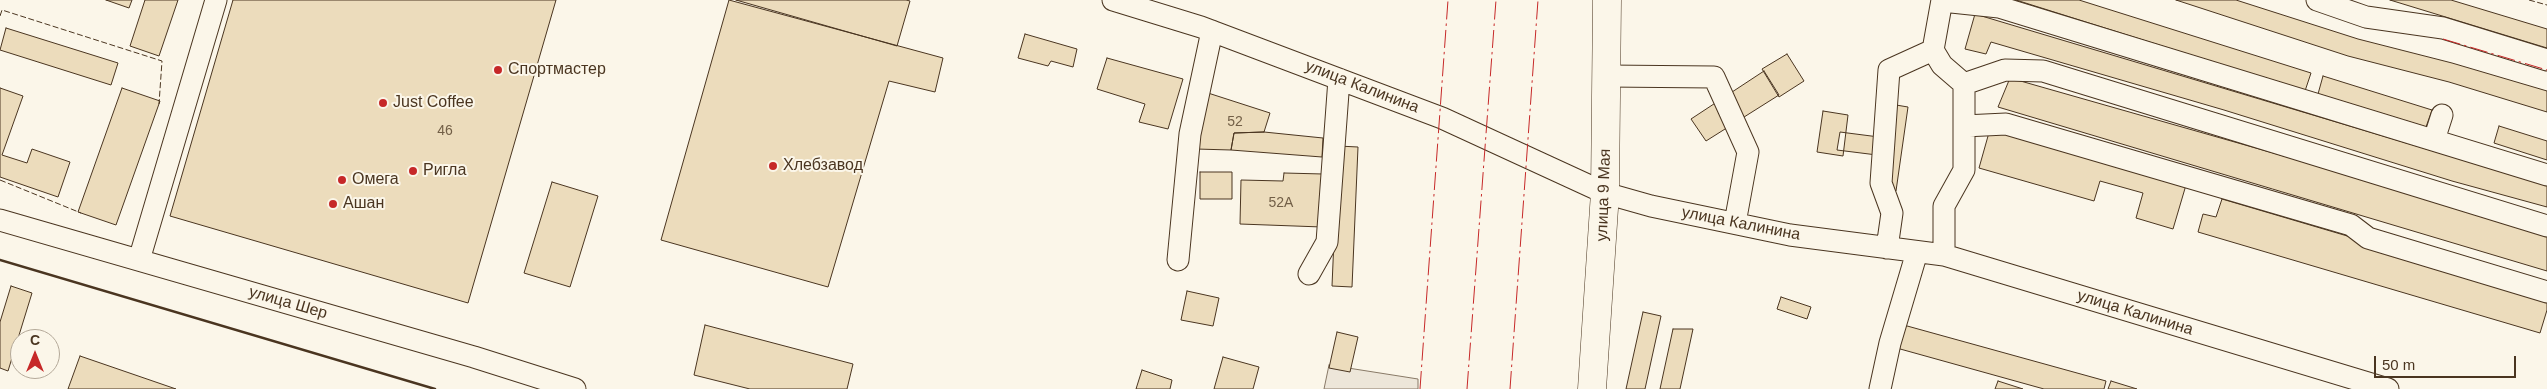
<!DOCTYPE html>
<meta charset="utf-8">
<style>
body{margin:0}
#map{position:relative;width:2547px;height:389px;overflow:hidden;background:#fbf6e9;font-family:Arial,sans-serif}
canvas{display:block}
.north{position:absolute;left:10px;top:329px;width:50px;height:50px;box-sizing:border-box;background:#fbf6e9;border:1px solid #b4a999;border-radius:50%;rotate:0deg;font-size:14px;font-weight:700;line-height:20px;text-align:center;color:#4a3520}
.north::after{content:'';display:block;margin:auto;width:18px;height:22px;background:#c62828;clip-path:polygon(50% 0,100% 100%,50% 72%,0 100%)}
.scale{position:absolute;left:2374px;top:356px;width:142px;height:22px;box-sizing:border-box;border:2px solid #4a3520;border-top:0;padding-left:6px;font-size:15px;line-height:18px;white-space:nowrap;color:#4a3520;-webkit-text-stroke:4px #fbf6e9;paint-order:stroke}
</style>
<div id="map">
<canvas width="2547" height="389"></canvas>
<div class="north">С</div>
<div class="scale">50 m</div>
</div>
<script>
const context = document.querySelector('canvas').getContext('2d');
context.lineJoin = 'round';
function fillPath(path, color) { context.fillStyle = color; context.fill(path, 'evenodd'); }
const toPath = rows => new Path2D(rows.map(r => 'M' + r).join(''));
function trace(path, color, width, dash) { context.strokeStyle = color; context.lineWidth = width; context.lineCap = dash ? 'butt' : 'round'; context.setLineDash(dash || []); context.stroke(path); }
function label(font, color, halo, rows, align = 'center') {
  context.font = font + ' Arial,sans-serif'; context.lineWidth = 4; context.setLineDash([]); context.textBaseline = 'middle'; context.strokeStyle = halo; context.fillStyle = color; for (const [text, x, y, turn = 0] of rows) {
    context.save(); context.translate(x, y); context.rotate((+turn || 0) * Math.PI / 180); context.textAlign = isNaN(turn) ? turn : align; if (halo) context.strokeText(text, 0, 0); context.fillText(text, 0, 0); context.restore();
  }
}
const green = toPath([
 [1329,365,1418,379,1418,389,1324,389,1329,365]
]);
fillPath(green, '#ede6d9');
trace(green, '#887966', 1);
const building = toPath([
 [106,0,132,0,129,8,106,0],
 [145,0,178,0,159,56,130,46,145,0],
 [233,0,556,0,468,303,170,216,233,0],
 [729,0,943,58,935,92,889,81,828,287,661,240,729,0],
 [736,0,906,0,910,1,897,46,736,0],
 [2016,0,2079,0,2311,73,2305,91,2016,0],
 [2176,0,2236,0,2358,39,2452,63,2547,91,2547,112,2449,82,2348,56,2176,0],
 [2390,0,2451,0,2547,29,2547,48,2390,0],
 [1975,14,2547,185,2547,207,2452,181,2224,110,1991,42,1986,54,1965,49,1975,14],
 [6,28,118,63,111,85,0,50,6,28],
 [1025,34,1077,49,1073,67,1051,61,1048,66,1018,58,1025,34],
 [1787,54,1804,81,1779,97,1762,69,1787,54],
 [1107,58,1183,79,1168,129,1139,122,1145,104,1097,89,1107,58],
 [1764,71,1779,95,1706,141,1691,119,1764,71],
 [2323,76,2432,110,2426,127,2318,94,2323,76],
 [2010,78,2547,231,2547,271,1998,107,2010,78],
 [0,88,23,96,2,155,27,163,32,149,70,162,58,197,0,177,0,88],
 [122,88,160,101,116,225,78,212,122,88],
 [1208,93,1270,113,1264,132,1234,133,1231,150,1196,149,1208,93],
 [1884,103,1908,107,1896,191,1872,188,1877,155,1837,150,1840,132,1879,137,1884,103],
 [1823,111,1848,115,1843,156,1817,152,1823,111],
 [2499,126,2547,141,2547,160,2494,143,2499,126],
 [1990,129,2186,185,2173,229,2136,218,2143,193,2100,181,2094,201,1979,168,1990,129],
 [1264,132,1323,138,1322,157,1231,150,1234,133,1264,132],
 [1338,146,1358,147,1352,287,1332,286,1338,146],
 [1200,172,1232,172,1232,199,1200,199,1200,172],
 [1284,173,1323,174,1322,227,1240,224,1241,180,1283,181,1284,173],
 [552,182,598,196,570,287,524,273,552,182],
 [2222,199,2547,295,2547,310,2540,333,2198,232,2203,214,2216,217,2222,199],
 [11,286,32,293,8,371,0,368,0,322,11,286],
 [1187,291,1219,298,1213,326,1181,320,1187,291],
 [1781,297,1811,307,1807,319,1777,309,1781,297],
 [1643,312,1661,316,1645,389,1626,389,1643,312],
 [1900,324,2106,381,2104,389,2044,389,1893,347,1900,324],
 [705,325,853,364,847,389,750,389,694,375,705,325],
 [1673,329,1693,329,1680,389,1660,389,1673,329],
 [1337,332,1358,337,1350,372,1329,368,1337,332],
 [80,356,176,389,68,389,80,356],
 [1223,357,1259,367,1253,389,1214,389,1223,357],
 [1142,370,1172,380,1170,389,1136,389,1142,370],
 [1998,381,2023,389,1995,389,1998,381],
 [2111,381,2137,389,2108,389,2111,381]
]);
fillPath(building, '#ecdcbc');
trace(building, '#4a3520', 1);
const minor = toPath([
 [1113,0,1201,27,1442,118,1605,193,1651,206,1790,235,1944,255,2388,389],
 [1942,0,1933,50,1942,65,1964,84,1964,170,1944,206,1944,255],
 [2317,0,2366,17,2443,28,2547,60],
 [1942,1,1999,7,2547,175],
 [1607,76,1714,77,1748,152,1735,223],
 [1964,84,2005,70,2043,71,2547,226],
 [1964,126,2006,124,2351,225,2368,238,2547,292],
 [2434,140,2442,115],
 [0,220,474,357,575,389],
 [1887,248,1892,213,1881,183,1889,70,1933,50],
 [139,260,216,0],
 [1178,260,1190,134,1212,31],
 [1309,274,1327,242,1339,79],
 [1880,389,1890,343,1917,252]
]);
const major = toPath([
 [1592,389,1605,193,1607,0]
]);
trace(minor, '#4a3520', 23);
trace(major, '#4a3520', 29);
trace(minor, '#fbf6e9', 21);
trace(major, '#fbf6e9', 28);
trace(toPath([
 [2529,0,2547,5],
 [0,16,2,10,162,61,159,104],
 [0,180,81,213]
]), '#4a3520', 1, [6, 2.5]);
trace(toPath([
 [0,260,435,389]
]), '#4a3520', 2.5);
trace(toPath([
 [2443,39,2547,70],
 [1420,389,1448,0],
 [1467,389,1496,0],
 [1510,389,1538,0]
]), '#c62828', 1, [18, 4, 2.5, 4]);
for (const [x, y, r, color] of [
 [498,70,5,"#c62828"],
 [383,103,5,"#c62828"],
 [773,166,5,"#c62828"],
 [413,171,5,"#c62828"],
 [342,180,5,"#c62828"],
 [333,204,5,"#c62828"]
]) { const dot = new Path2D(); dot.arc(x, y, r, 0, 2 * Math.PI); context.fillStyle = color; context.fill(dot); trace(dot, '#fbf6e9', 2); }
label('14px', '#725f47', null, [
 ["52",1235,122],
 ["46",445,131],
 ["52А",1281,203]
]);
label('16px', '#4a3520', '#fbf6e9', [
 ["Спортмастер",508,70],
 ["Just Coffee",393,103],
 ["Хлебзавод",783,166],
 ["Ригла",423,171],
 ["Омега",352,180],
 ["Ашан",343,204]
], 'left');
label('16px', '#4a3520', '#fbf6e9', [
 ["улица Калинина",1362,87,21],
 ["улица 9 Мая",1604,195,-88],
 ["улица Калинина",1741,224,11],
 ["улица Шер",288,303,16],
 ["улица Калинина",2135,313,17]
]);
</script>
